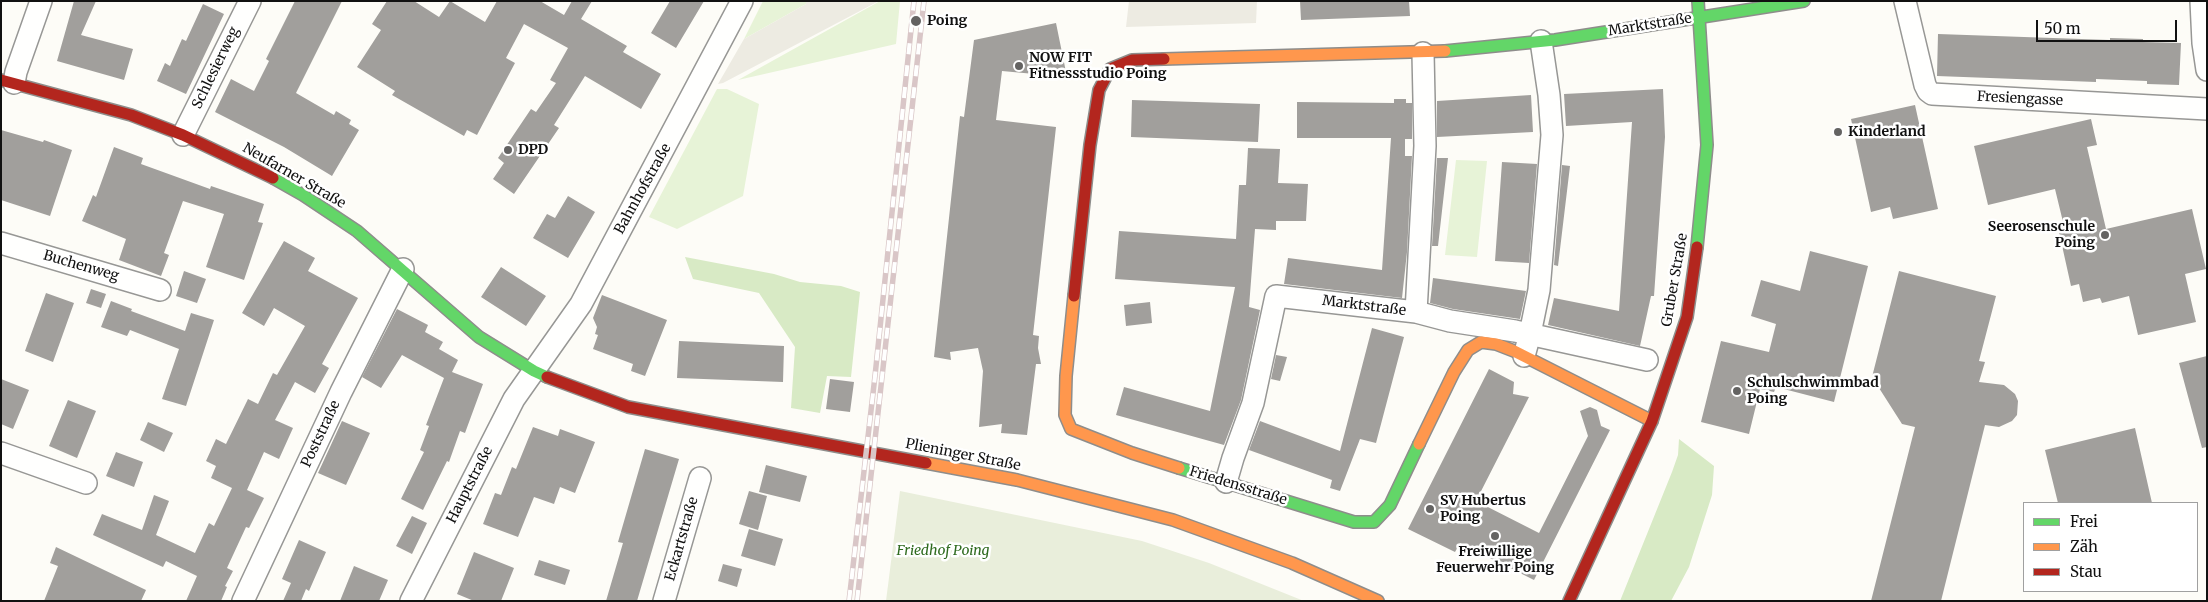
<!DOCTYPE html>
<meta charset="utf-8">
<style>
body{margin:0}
#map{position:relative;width:2208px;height:602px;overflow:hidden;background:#fdfcf7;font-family:Merriweather,serif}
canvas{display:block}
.frame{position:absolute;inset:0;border:2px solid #111;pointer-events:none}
.legend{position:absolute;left:2023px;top:502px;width:175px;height:90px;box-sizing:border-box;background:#fff;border:1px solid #a0a0a0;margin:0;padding:6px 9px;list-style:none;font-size:15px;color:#111}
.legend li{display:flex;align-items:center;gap:10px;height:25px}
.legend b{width:25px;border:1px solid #a0a0a0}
.scale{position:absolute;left:2036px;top:20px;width:141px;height:22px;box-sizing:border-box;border:2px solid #111;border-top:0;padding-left:6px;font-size:15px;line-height:18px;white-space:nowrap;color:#111;-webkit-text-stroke:4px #fff;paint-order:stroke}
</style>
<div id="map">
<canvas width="2208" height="602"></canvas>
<div class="frame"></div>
<ul class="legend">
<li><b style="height:6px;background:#63d668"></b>Frei</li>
<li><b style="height:6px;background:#ff974d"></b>Zäh</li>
<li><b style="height:6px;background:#b3261e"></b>Stau</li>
</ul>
<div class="scale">50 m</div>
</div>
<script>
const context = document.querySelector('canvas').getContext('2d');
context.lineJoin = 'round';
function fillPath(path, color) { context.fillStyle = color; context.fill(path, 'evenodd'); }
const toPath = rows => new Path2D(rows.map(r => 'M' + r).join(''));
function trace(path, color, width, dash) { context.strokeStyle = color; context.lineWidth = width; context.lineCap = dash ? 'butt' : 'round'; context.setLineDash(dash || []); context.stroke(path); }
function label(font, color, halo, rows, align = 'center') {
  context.font = font + ' Merriweather,serif'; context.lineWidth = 5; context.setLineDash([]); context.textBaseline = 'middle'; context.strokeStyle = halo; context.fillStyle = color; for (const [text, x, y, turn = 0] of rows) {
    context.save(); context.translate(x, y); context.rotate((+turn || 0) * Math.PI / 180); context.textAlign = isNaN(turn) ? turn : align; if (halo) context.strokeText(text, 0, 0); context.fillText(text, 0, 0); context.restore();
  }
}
fillPath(toPath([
 [763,1,806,1,806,4,744,39],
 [880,1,900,1,896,44,738,80],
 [717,89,727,89,759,104,743,196,677,229,649,217],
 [1456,160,1487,161,1477,257,1445,255]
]), '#e7f3d7');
fillPath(toPath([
 [685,257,774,274,800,282,841,286,860,292,851,377,827,376,820,413,791,408,795,347,759,293,693,279],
 [1679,439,1714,466,1712,495,1689,567,1671,601,1620,601,1672,472,1678,455]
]), '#d8eac5');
fillPath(toPath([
 [900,491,1142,541,1209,563,1304,601,886,601]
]), '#e9eedb');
fillPath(toPath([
 [806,1,879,1,723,83,718,84,744,39,806,4],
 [1129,1,1257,1,1256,23,1126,27]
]), '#edebe2');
fillPath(toPath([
 [74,1,96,1,81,35,133,49,124,80,57,61],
 [295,1,342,1,296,93,334,115,336,111,351,120,349,124,359,130,332,176,284,147,215,112,231,79,254,91,269,61,266,59],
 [387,1,414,1,439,17,450,1,485,22,497,1,540,1,564,15,572,1,592,1,581,19,627,46,623,52,661,74,641,109,585,76,554,125,559,128,514,194,493,179,504,163,498,158,531,109,536,112,556,83,550,80,568,48,524,24,506,58,515,63,477,135,467,130,464,136,392,95,395,91,357,67,381,30,372,24],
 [670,1,704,1,676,48,651,33],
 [1300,1,1409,1,1410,16,1301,20],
 [203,4,224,14,186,94,157,81,165,63,170,66,182,39,186,41],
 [1056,23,1067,77,1002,71,996,120,1056,127,1033,335,1039,336,1038,348,1041,364,1036,364,1027,435,1001,433,1002,424,979,427,983,371,978,348,950,352,951,360,934,357,960,116,964,117,974,40],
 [1938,34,2110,40,2110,38,2143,39,2143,42,2181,43,2179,85,2147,84,2147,81,2096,79,2096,82,1937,76],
 [1663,89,1665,137,1654,296,1651,296,1640,346,1548,325,1554,298,1619,311,1632,122,1566,126,1564,94],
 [1531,95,1533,132,1437,137,1437,101],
 [1394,99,1406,99,1406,103,1412,103,1412,139,1405,139,1405,156,1412,156,1407,252,1402,298,1284,284,1288,258,1382,270,1391,138,1297,138,1297,102,1394,103],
 [1132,100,1260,104,1258,142,1131,137],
 [1915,105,1938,209,1893,219,1890,207,1871,212,1851,119],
 [2091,119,2097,145,2087,147,2106,229,2192,209,2206,269,2185,274,2196,322,2138,335,2129,296,2102,303,2100,298,2083,302,2079,284,2071,286,2057,223,2063,222,2055,189,1988,205,1974,146],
 [1,130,43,142,44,140,72,150,50,216,1,200],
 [114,147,143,158,141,164,210,189,211,186,264,204,258,222,263,223,244,280,206,267,224,214,183,201,164,253,169,255,161,276,119,260,126,239,82,221,93,195,96,197],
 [1248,148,1280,149,1278,183,1308,184,1306,221,1276,221,1276,230,1255,229,1249,307,1260,310,1241,400,1224,445,1116,415,1124,387,1210,411,1235,287,1115,279,1119,231,1236,239,1239,185,1246,185],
 [1437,158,1448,158,1438,246,1432,246],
 [1502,162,1537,164,1529,263,1495,261],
 [1562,165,1570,166,1558,266,1554,265],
 [568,196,595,212,568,258,533,238,547,214,555,218],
 [284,241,315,258,308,271,358,298,322,364,329,368,315,393,295,382,275,420,293,428,279,459,264,452,247,490,264,498,249,528,246,527,227,568,233,571,225,586,227,587,221,601,186,601,197,576,166,561,163,567,93,535,102,514,142,530,154,495,169,501,156,535,195,553,209,523,214,526,232,488,211,478,216,466,206,461,216,439,226,444,248,399,258,404,273,373,277,375,305,326,274,308,264,326,242,313],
 [1810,251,1868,266,1834,402,1776,387,1774,392,1760,389,1749,434,1701,422,1721,341,1769,352,1776,324,1751,316,1761,280,1800,291],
 [501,267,546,296,526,326,481,297],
 [184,271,206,279,197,303,176,296],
 [1899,271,1996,296,1979,361,1985,362,1979,382,2004,385,2015,394,2018,401,2017,415,2012,421,1999,427,1985,425,1941,601,1871,601,1915,427,1902,424,1872,377],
 [1433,278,1526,291,1520,319,1453,309,1430,303],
 [91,289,106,294,101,308,86,303],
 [46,293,74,303,53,362,25,351],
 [602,295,667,320,645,376,631,371,633,364,593,349,598,335,595,334,597,327,593,318],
 [111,301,132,309,131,311,185,331,191,313,214,320,186,406,162,399,179,349,130,330,127,336,101,327],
 [1150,302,1152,323,1126,326,1124,305],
 [397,309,428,325,425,332,443,342,439,349,458,360,452,372,483,384,465,433,460,431,449,462,447,461,423,510,401,499,424,452,420,450,429,426,426,425,444,378,402,355,381,388,362,377],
 [1372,328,1404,337,1376,443,1360,439,1340,491,1330,488,1332,480,1249,450,1260,421,1340,451],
 [679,341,784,346,783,382,677,378],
 [1276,355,1287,357,1280,381,1271,379],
 [2207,356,2207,447,2202,448,2179,363],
 [1489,369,1514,382,1513,394,1529,397,1476,501,1539,533,1588,436,1580,411,1590,407,1597,410,1601,426,1610,430,1534,580,1460,543,1455,552,1408,529],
 [1,379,29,390,13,429,1,424],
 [830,379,854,382,850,412,826,409],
 [68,400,96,411,77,458,49,446],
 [342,421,370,433,346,485,318,473],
 [148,422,173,433,164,452,140,440],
 [533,427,558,436,560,429,595,442,575,493,560,487,554,504,534,497,518,537,483,524,495,493,501,495,512,467,516,469],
 [2135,428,2152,503,2058,503,2045,450],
 [645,449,679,459,637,601,606,601,623,543,618,542],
 [116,452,143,462,134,487,106,476],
 [766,465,807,476,800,502,759,492],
 [749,491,767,496,758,530,739,524],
 [412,516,427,523,412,554,396,546],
 [749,529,783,539,775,566,741,556],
 [299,540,326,552,309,591,306,589,301,601,283,601,291,583,282,579],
 [56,547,146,590,141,601,44,601,58,566,50,563],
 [474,552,514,568,501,601,474,601,457,594],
 [539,560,570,570,565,585,534,575],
 [723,564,742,569,737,587,718,581],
 [354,566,388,580,379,601,340,601]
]), '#a19f9c');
const street = toPath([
 [1905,1,1925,85,1928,91,1932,94,2207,109],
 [2201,1,2203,43,2207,70],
 [14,83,16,72,41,1],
 [183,135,250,1],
 [1,243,160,290],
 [1416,312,1450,321,1515,331,1647,360],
 [1524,356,1530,334,1539,290,1552,135,1549,95,1541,41],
 [1,453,86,483],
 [1226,482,1233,458,1253,403,1276,296,1416,312,1425,146,1423,53],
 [243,601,341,392,403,269],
 [411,601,514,399,581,304,742,1],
 [664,601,700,478]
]);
const fast = toPath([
 [1445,51,1555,40,1804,1],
 [273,178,303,195,357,231,479,337,534,371,547,377],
 [1697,247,1707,145,1698,1],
 [1179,468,1354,522,1374,522,1390,505,1419,444]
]);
const slow = toPath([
 [1164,59,1445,51],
 [1074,296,1066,376,1065,415,1071,429,1132,453,1179,468],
 [1419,444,1454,372,1468,350,1481,342,1496,344,1514,351,1652,421],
 [926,463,1017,480,1173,520,1292,563,1378,601]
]);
const jam = toPath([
 [1,80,131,115,183,135,273,178],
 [1074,296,1090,145,1099,90,1110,69,1132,60,1164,59],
 [547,377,628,407,926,463],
 [1569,601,1652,421,1687,317,1697,247]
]);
trace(street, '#979795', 24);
trace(fast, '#8e8d8b', 14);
trace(slow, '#8e8d8b', 14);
trace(jam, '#8e8d8b', 14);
trace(street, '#fffffe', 21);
trace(fast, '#63d668', 11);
trace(slow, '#ff974d', 11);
trace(jam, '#b3261e', 11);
const rail = toPath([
 [849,601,875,376,914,1],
 [857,601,924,1]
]);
trace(rail, '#d9c6c7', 5.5);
trace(rail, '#fff', 4, [11]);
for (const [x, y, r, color] of [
 [916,21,6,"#646362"],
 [1019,66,5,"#646362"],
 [1838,132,5,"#646362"],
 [508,150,5,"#646362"],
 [2105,235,5,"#646362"],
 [1737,391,5,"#646362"],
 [1430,509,5,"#646362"],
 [1495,536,5,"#646362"]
]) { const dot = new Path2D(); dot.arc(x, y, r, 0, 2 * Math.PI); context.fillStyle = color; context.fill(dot); trace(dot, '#fff', 2); }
label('bold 14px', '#111', '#fff', [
 ["Poing",927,21],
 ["NOW FIT",1029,58],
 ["Fitnessstudio Poing",1029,74],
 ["Kinderland",1848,132],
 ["DPD",518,150],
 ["Seerosenschule",2095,227,"right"],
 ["Poing",2095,243,"right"],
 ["Schulschwimmbad",1747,383],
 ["Poing",1747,399],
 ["SV Hubertus",1440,501],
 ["Poing",1440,517],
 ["Freiwillige",1495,552,"center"],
 ["Feuerwehr Poing",1495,568,"center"]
], 'left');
label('14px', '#111', '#fff', [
 ["Marktstraße",1650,25,-9],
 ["Schlesierweg",216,68,-64],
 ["Fresiengasse",2020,99,3],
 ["Neufarner Straße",294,176,30],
 ["Bahnhofstraße",643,189,-61],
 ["Buchenweg",81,266,16],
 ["Gruber Straße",1675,280,-80],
 ["Marktstraße",1364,306,7],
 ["Poststraße",321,434,-65],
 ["Plieninger Straße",963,455,11],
 ["Hauptstraße",470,485,-63],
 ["Friedensstraße",1238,486,17],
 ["Eckartstraße",682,539,-74]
]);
label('italic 14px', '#2f6b1f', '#fff', [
 ["Friedhof Poing",943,551]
]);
</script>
